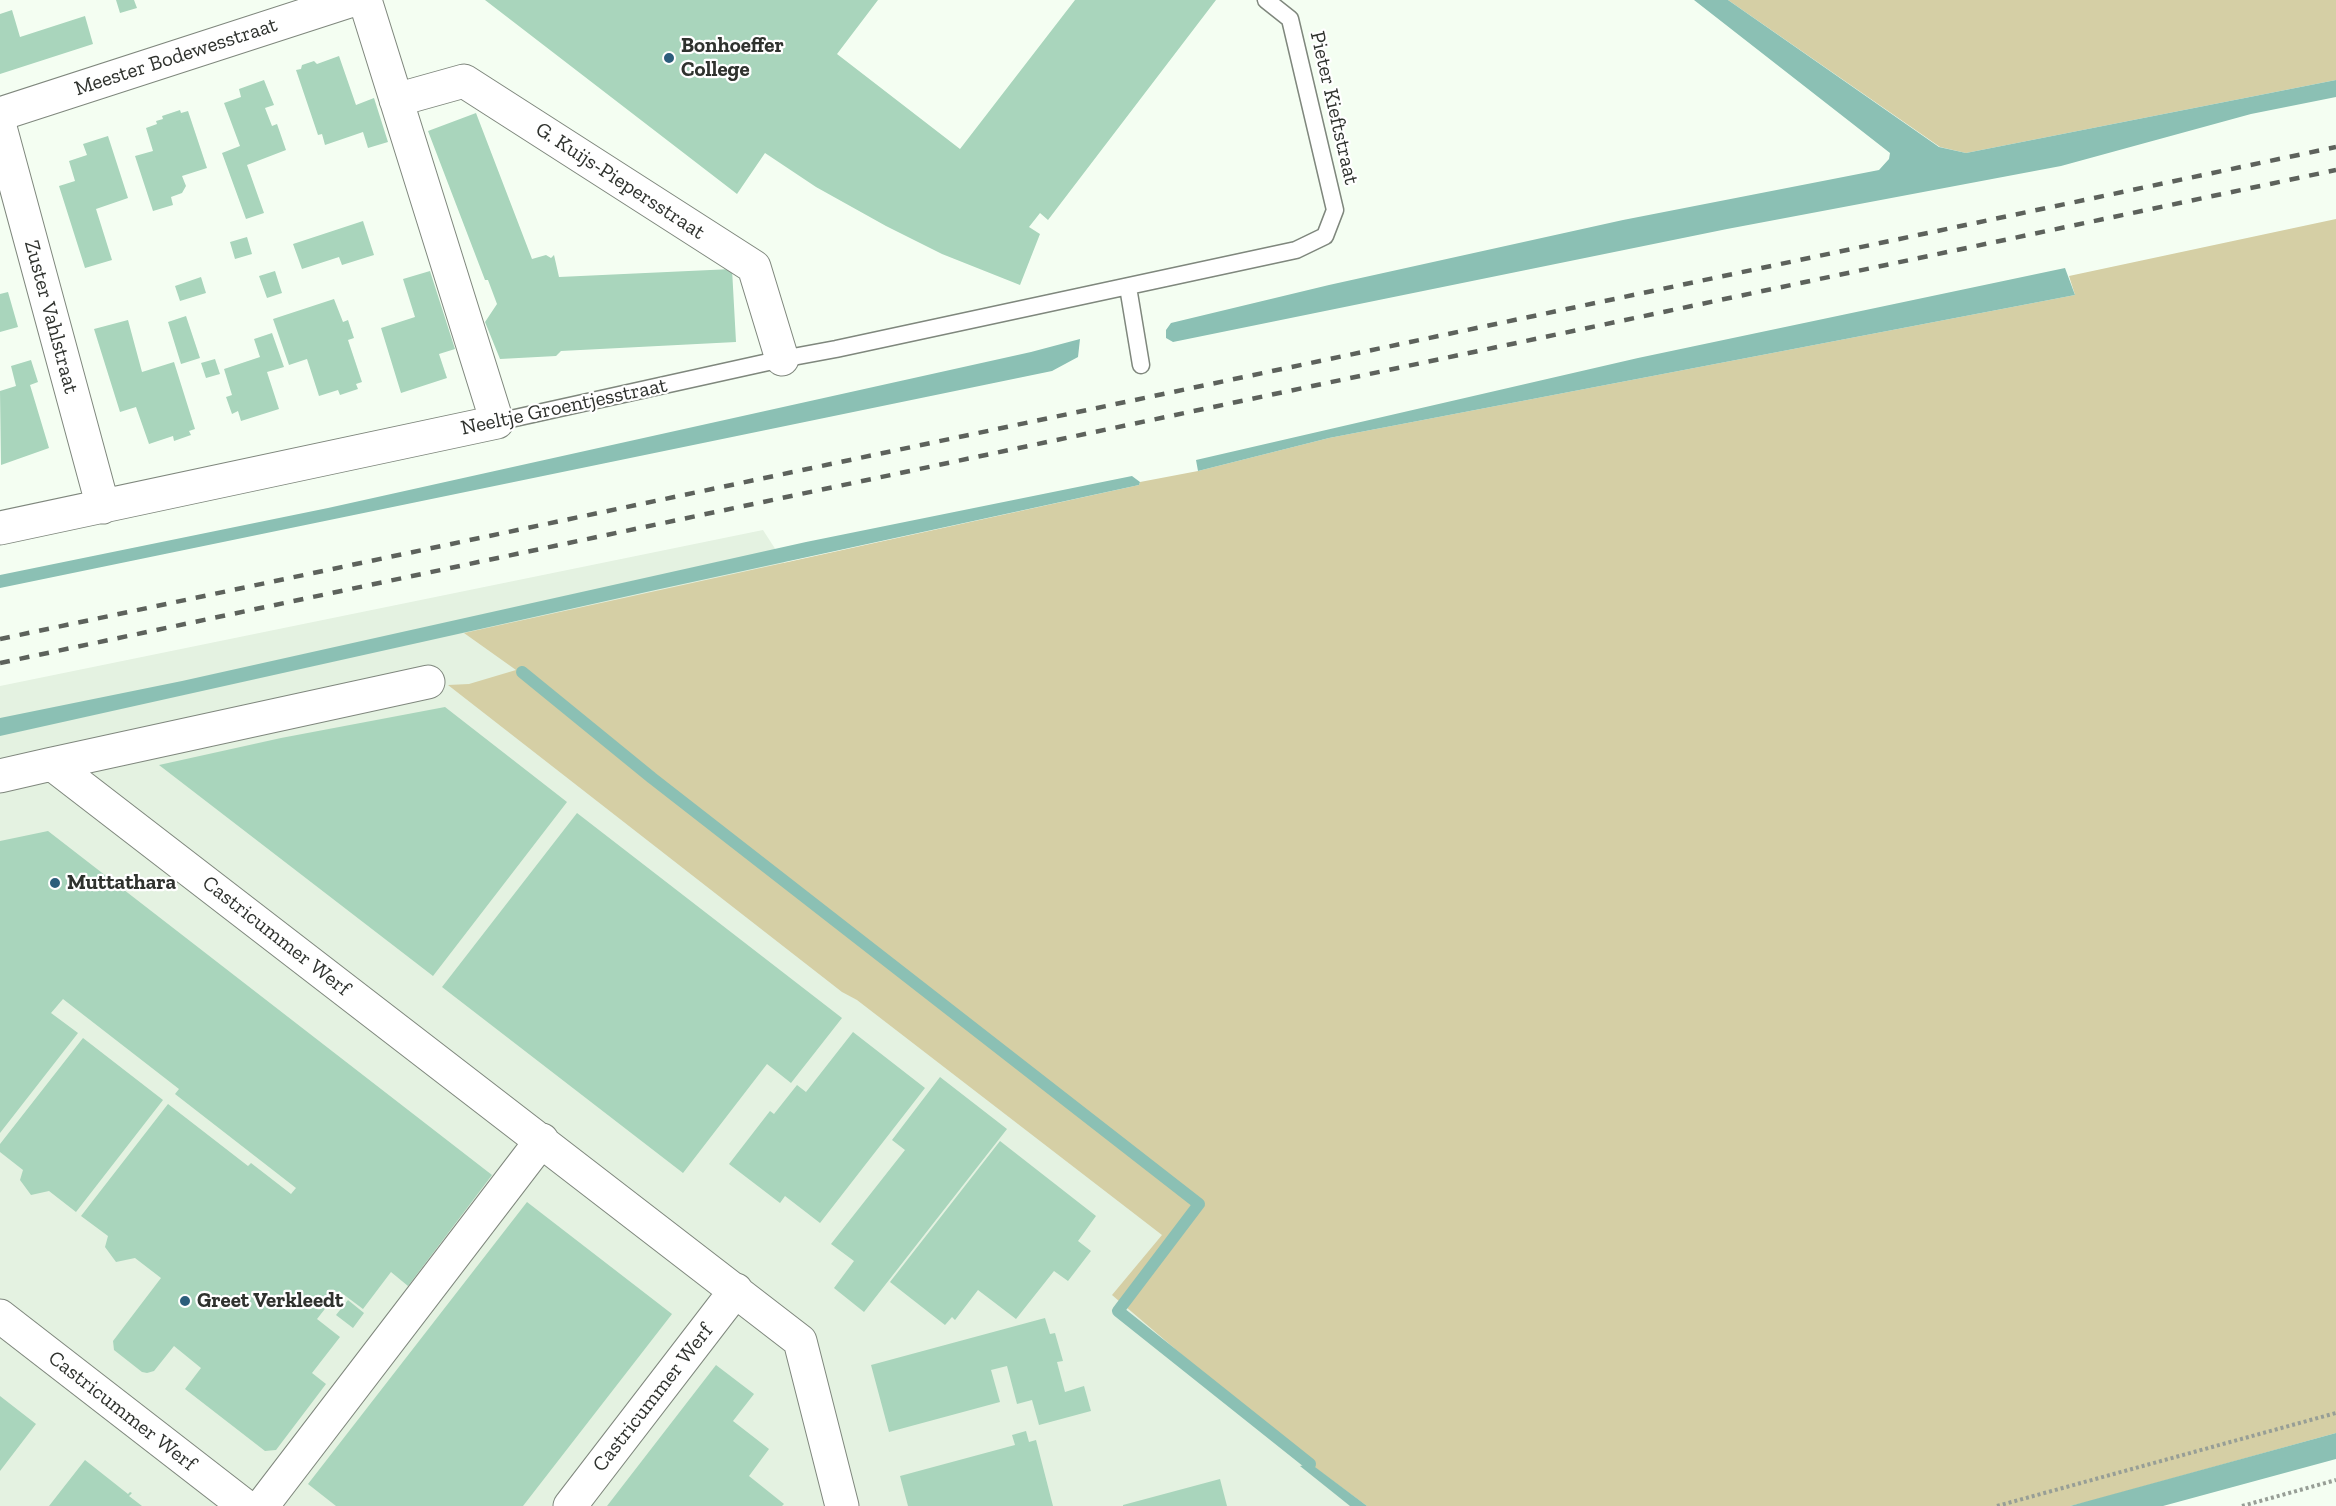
<!DOCTYPE html>
<style>
body{margin:0}
canvas{display:block;background:#f4fef2}
</style>
<canvas width="2336" height="1506"></canvas>
<script>
const context = document.querySelector('canvas').getContext('2d');
context.lineJoin = 'round';
function fillPath(path, color) { context.fillStyle = color; context.fill(path, 'evenodd'); }
const toPath = rows => new Path2D(rows.map(r => 'M' + r).join(''));
function trace(path, color, width, dash) { context.strokeStyle = color; context.lineWidth = width; context.lineCap = dash ? 'butt' : 'round'; context.setLineDash(dash || []); context.stroke(path); }
function label(font, color, halo, rows, align = 'center') {
  context.font = font + ' "Zilla Slab",serif'; context.lineWidth = 4.5; context.setLineDash([]); context.textBaseline = 'middle'; context.strokeStyle = halo; context.fillStyle = color; for (const [text, x, y, turn = 0] of rows) {
    context.save(); context.translate(x, y); context.rotate((+turn || 0) * Math.PI / 180); context.textAlign = isNaN(turn) ? turn : align; if (halo) context.strokeText(text, 0, 0); context.fillText(text, 0, 0); context.restore();
  }
}
fillPath(toPath([
 [763,530,1394,1506,0,1506,0,686]
]), '#e4f2e1');
fillPath(toPath([
 [1728,0,2336,0,2336,80,1966,153,1940,147],
 [2336,219,2336,1433,2087,1502,2070,1506,1367,1506,1310,1464,1112,1295,1162,1235,857,1000,842,992,448,685,469,684,516,670,464,633,1139,485,1140,482,1198,471,1329,438,2075,295,2069,276]
]), '#d5cfa5');
fillPath(toPath([
 [1694,0,1728,0,1939,147,1966,153,2336,80,2336,97,2251,114,2061,166,1727,229,1173,342,1166,338,1166,330,1171,323,1329,285,1623,220,1879,170,1889,159,1890,153],
 [2065,268,2075,295,1329,438,1198,471,1196,460,1638,358],
 [1080,339,1078,357,1052,371,0,588,0,575,328,508,1031,352],
 [1132,476,1140,482,1139,485,651,591,0,736,0,718,182,681,806,542],
 [2336,1433,2336,1459,2163,1506,2070,1506],
 [1310,1464,1311,1464,1367,1506,1350,1506,1300,1466]
]), '#8bc0b4');
trace(toPath([
 [522,672,652,778,1199,1204,1118,1311,1310,1464]
]), '#8bc0b4', 12);
fillPath(toPath([
 [116,0,134,0,137,8,120,13],
 [485,0,878,0,837,54,960,149,1075,0,1216,0,1048,220,1040,213,1029,227,1040,234,1020,285,942,254,886,226,816,187,765,153,737,194],
 [12,10,20,37,85,16,93,44,0,74,0,14],
 [339,56,356,105,374,98,388,142,368,148,363,132,325,145,322,134,318,135,296,70,301,69,302,65,314,61,317,64],
 [264,80,274,105,265,108,272,126,277,124,286,150,247,165,264,213,246,219,222,153,240,146,224,103,241,97,239,89],
 [180,110,181,113,188,111,207,168,182,176,186,186,182,193,171,197,173,205,153,211,135,156,153,151,146,128,157,124,156,121,163,119,162,116],
 [476,113,532,259,546,255,551,258,554,255,559,277,732,269,736,342,561,351,556,356,500,359,485,322,497,304,488,280,485,280,428,131],
 [108,136,128,198,96,209,112,260,85,268,59,186,75,181,69,161,87,155,83,144],
 [363,221,374,255,342,265,339,257,302,269,293,244],
 [247,237,252,254,235,259,230,242],
 [275,271,282,293,267,298,259,276],
 [430,271,455,349,439,354,447,378,401,393,381,328,415,317,403,279],
 [201,277,206,293,180,301,175,286],
 [8,292,18,327,0,332,0,294],
 [334,299,343,322,348,320,354,338,348,340,362,382,356,384,358,389,340,395,338,390,319,396,307,359,289,365,273,319],
 [186,316,200,358,181,364,168,322],
 [128,320,142,372,174,362,195,429,189,431,191,435,174,441,173,436,149,444,136,407,120,412,94,329],
 [272,333,284,367,267,372,279,409,241,421,238,411,232,414,226,397,232,395,224,369,260,357,254,339],
 [215,359,220,374,206,378,201,363],
 [31,360,38,382,30,385,49,448,1,465,0,391,16,386,11,366],
 [445,707,567,802,433,976,159,765,281,738],
 [577,813,842,1018,791,1083,767,1064,683,1173,442,987],
 [48,831,492,1175,408,1286,391,1272,363,1309,339,1291,317,1319,340,1337,312,1373,326,1384,276,1450,265,1451,185,1389,201,1368,174,1346,154,1371,147,1373,142,1372,114,1350,113,1341,161,1278,135,1258,116,1262,105,1247,108,1236,81,1216,168,1104,248,1166,251,1163,291,1194,296,1188,175,1094,179,1089,63,999,51,1013,78,1033,0,1133,0,841],
 [853,1032,925,1088,820,1223,785,1196,780,1203,729,1164,770,1111,774,1114,797,1085,806,1092],
 [83,1038,163,1100,76,1212,49,1191,31,1195,20,1180,23,1170,0,1152,0,1144],
 [940,1077,1007,1129,864,1312,834,1288,854,1261,831,1244,905,1150,892,1140],
 [1000,1141,1096,1216,1078,1241,1091,1251,1068,1281,1054,1271,1016,1319,978,1290,955,1320,952,1317,945,1325,890,1282],
 [527,1202,672,1314,523,1506,336,1506,308,1484],
 [348,1300,364,1313,353,1328,336,1315],
 [1045,1318,1050,1334,1055,1333,1063,1361,1057,1362,1065,1392,1084,1386,1091,1411,1039,1425,1032,1400,1017,1404,1007,1366,991,1370,1000,1402,889,1432,871,1365],
 [716,1365,754,1394,733,1421,769,1449,749,1476,784,1504,782,1506,607,1506],
 [0,1396,36,1424,0,1471],
 [1026,1431,1029,1442,1036,1440,1053,1506,908,1506,900,1476,1015,1445,1012,1435],
 [85,1460,128,1494,130,1492,132,1493,129,1496,142,1506,49,1506],
 [1220,1479,1227,1506,1123,1506,1123,1505]
]), '#a9d5bc');
const service = toPath([
 [1128,287,1141,365],
 [497,422,782,359,836,349,1296,250,1325,236,1335,210,1290,19,1266,0]
]);
const minor = toPath([
 [396,100,464,81,754,267,782,359],
 [0,114,352,0],
 [0,127,103,507],
 [0,528,497,422,365,0],
 [52,764,428,682],
 [0,776,52,764,800,1341,842,1506],
 [0,1316,245,1506],
 [262,1506,542,1140],
 [570,1506,736,1290]
]);
trace(service, '#7f877d', 19);
trace(minor, '#7f877d', 35);
trace(toPath([
 [1997,1506,2336,1413],
 [2242,1506,2336,1480]
]), '#979e96', 4, [3, 3]);
trace(service, '#fff', 16);
trace(minor, '#fff', 33);
trace(toPath([
 [0,639,2336,147],
 [0,663,2336,170]
]), '#5d625c', 4.5, [10, 10]);
for (const [x, y, r, color] of [
 [669,58,6,"#2c5d7b"],
 [55,883,6,"#2c5d7b"],
 [185,1301,6,"#2c5d7b"]
]) { const dot = new Path2D(); dot.arc(x, y, r, 0, 2 * Math.PI); context.fillStyle = color; context.fill(dot); trace(dot, '#fff', 2); }
label('bold 21px', '#2f322e', '#fff', [
 ["Bonhoeffer",681,46],
 ["College",681,70],
 ["Muttathara",67,883],
 ["Greet Verkleedt",197,1301]
], 'left');
label('21px', '#2f322e', '#fff', [
 ["Meester Bodewesstraat",176,57,-18],
 ["Pieter Kieftstraat",1334,108,77],
 ["G. Kuijs-Piepersstraat",620,181,33],
 ["Zuster Vahlstraat",51,317,75],
 ["Neeltje Groentjesstraat",564,407,-12],
 ["Castricummer Werf",276,936,38],
 ["Castricummer Werf",653,1398,-52],
 ["Castricummer Werf",122,1411,38]
]);
</script>
